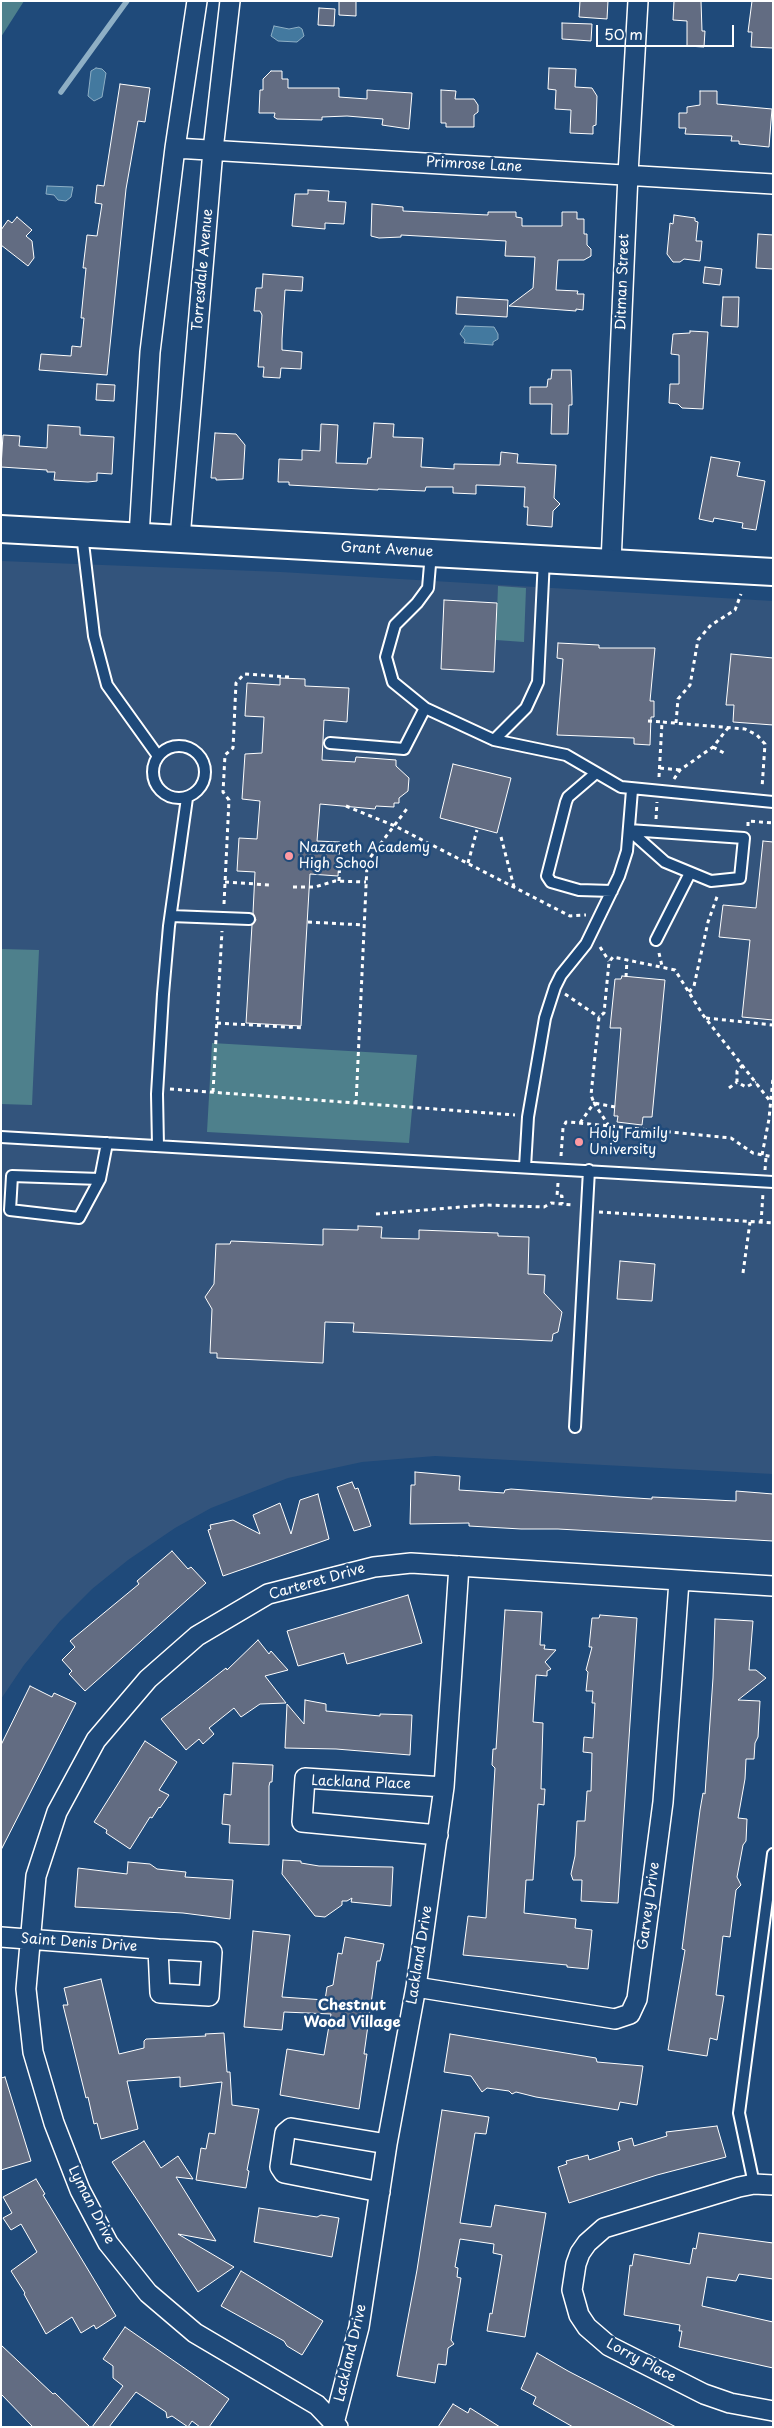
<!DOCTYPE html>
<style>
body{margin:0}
#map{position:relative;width:774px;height:2428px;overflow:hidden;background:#1f4a7a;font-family:"Playpen Sans",sans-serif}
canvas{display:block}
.frame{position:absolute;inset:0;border:2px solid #fff;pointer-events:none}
.scale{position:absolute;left:596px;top:25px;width:138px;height:22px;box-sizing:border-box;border:2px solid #fff;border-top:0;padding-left:6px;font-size:15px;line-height:18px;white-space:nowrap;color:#fff;-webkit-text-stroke:4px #1f4a7a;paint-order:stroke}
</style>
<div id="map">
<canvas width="774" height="2428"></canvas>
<div class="frame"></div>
<div class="scale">50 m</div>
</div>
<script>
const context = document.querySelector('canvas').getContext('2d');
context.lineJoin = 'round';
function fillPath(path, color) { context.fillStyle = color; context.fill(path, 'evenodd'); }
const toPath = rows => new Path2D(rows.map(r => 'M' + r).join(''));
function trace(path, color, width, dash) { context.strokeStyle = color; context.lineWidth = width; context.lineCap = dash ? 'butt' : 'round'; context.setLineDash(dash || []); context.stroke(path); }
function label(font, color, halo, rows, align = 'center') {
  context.font = font + ' "Playpen Sans",sans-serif'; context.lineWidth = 5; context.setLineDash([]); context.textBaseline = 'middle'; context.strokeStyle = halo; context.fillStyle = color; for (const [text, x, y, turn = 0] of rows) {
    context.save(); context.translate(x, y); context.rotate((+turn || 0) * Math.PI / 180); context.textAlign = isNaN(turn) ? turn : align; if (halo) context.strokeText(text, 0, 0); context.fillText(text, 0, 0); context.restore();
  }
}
fillPath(toPath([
 [1,561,281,572,773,601,773,1474,435,1456,362,1462,288,1478,211,1508,175,1528,128,1560,92,1589,60,1621,24,1665,1,1699]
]), '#33547c');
fillPath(toPath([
 [1,1,24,1,1,37],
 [498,586,526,588,524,642,496,640],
 [1,949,39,950,32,1105,1,1104],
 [212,1043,417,1055,409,1143,207,1132]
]), '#4e808c');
const water = toPath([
 [274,26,289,29,299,27,302,29,304,36,297,42,278,41,271,36,274,26],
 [96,68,102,69,106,73,102,97,94,101,88,96,91,71,96,68],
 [47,186,73,187,71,197,66,201,58,200,54,195,46,194,47,186],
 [465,326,494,327,498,334,498,339,493,342,493,345,464,343,465,340,460,334,465,326]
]);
fillPath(water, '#43799f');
trace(water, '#8eafc5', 1);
trace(toPath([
 [61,92,127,1]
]), '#8eafc5', 5.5);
const building = toPath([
 [339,1,356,1,356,16,339,15,339,1],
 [580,1,608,1,607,19,579,17,580,1],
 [674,1,701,1,702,31,705,31,704,47,687,46,687,21,673,20,674,1],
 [752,1,773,1,773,48,751,47,752,32,748,32,752,1],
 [319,8,335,9,334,26,318,25,319,8],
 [562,23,592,24,591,41,562,39,562,23],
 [549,68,576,69,575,87,592,88,597,96,596,125,593,126,593,134,570,133,571,110,555,109,556,90,548,89,549,68],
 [271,71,282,71,282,79,288,79,288,88,339,88,339,97,367,99,367,90,412,93,409,129,382,125,383,119,347,116,322,117,322,120,277,119,274,117,275,113,259,113,260,90,263,90,263,79,271,71],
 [120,84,150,88,145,122,138,121,126,189,107,375,39,370,41,354,71,356,72,346,81,347,84,318,81,318,86,268,83,268,87,235,97,236,102,204,95,203,97,185,104,186,120,84],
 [441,90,456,91,455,99,474,99,478,105,478,112,474,115,474,127,446,127,446,123,441,123,441,90],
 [700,91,717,91,717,104,772,109,769,147,739,144,739,141,731,141,732,136,685,134,686,128,679,128,679,113,687,113,687,107,700,105,700,91],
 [308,190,329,191,328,201,346,202,344,224,325,223,325,229,292,226,295,194,308,194,308,190],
 [372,204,403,207,403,211,488,215,488,212,516,212,516,217,522,218,522,226,562,226,562,212,577,212,577,219,584,219,584,234,587,234,587,245,591,249,591,256,584,260,558,260,556,290,578,291,577,294,584,294,583,310,576,309,576,311,509,306,533,288,535,257,505,256,506,241,401,235,401,237,379,238,371,236,372,204],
 [674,215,695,218,695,221,698,222,696,241,702,241,700,261,684,259,680,262,673,262,667,254,670,223,673,224,674,215],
 [17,217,32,230,26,236,32,241,34,258,28,266,1,245,1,230,8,220,12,223,17,217],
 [758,234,773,235,773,269,756,268,758,234],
 [705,267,722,269,720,285,703,283,705,267],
 [263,274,303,277,302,291,285,290,282,339,282,350,302,352,301,369,281,368,280,378,263,377,264,367,258,367,262,315,260,311,254,311,256,288,262,288,263,274],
 [457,297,508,300,507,317,456,314,457,297],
 [723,297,739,297,738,327,721,326,723,297],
 [690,331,708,332,703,409,682,408,678,404,669,403,670,384,679,384,679,355,671,354,673,334,690,333,690,331],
 [552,370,571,370,572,397,572,405,569,405,568,434,551,434,552,404,530,404,530,387,547,387,548,379,551,379,552,370],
 [97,384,115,385,114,401,96,400,97,384],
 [374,423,394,424,393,437,423,438,421,467,454,469,454,464,500,465,501,452,518,454,517,463,556,465,554,498,560,504,553,511,552,527,527,525,528,507,524,507,525,487,476,485,476,494,453,493,453,487,426,487,425,491,378,489,378,490,289,485,289,482,278,482,279,459,302,460,302,450,320,451,321,424,338,425,336,463,367,464,368,458,371,458,374,423],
 [48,425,80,427,80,435,114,437,112,474,97,473,97,481,88,482,54,480,55,472,47,472,47,470,1,467,3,435,20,436,19,446,47,448,48,425],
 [215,433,236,434,245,445,243,479,216,480,216,478,211,478,215,433],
 [711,457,740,462,737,476,765,481,756,530,742,528,743,523,714,518,713,522,699,519,711,457],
 [444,600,497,603,494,672,441,669,444,600],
 [558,643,599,645,599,648,655,648,650,701,654,701,654,717,651,717,650,745,634,744,634,738,557,735,563,659,557,658,558,643],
 [731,654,773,658,773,725,733,722,734,705,726,705,731,654],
 [280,678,305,679,305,686,349,688,347,722,324,720,322,760,355,762,356,757,396,760,396,766,409,778,408,791,399,798,399,803,394,803,394,807,376,806,375,809,320,804,317,841,340,842,338,876,310,874,301,1026,246,1023,252,925,256,920,253,913,255,872,237,871,239,838,257,839,260,801,242,799,245,754,262,753,264,717,245,716,247,683,280,685,280,678],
 [453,764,511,778,497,833,440,818,453,764],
 [763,841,773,842,773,1020,742,1017,750,940,719,937,723,905,756,908,763,841],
 [622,976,665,980,652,1117,643,1117,642,1125,617,1122,618,1116,614,1116,621,1028,610,1028,615,979,621,979,622,976],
 [358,1226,382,1227,381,1238,419,1239,419,1230,498,1233,498,1236,529,1237,528,1274,545,1275,544,1293,562,1312,558,1332,553,1334,552,1341,353,1332,354,1323,325,1322,323,1363,217,1358,217,1353,210,1353,212,1309,205,1297,214,1284,216,1244,230,1244,231,1241,323,1245,323,1229,358,1230,358,1226],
 [620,1261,655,1264,652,1301,617,1299,620,1261],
 [415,1472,460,1476,459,1490,475,1491,504,1493,505,1490,511,1489,620,1497,652,1499,652,1497,736,1501,736,1491,773,1494,773,1541,558,1529,521,1529,469,1526,469,1523,410,1524,411,1485,415,1485,415,1472],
 [352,1482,355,1489,358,1488,371,1526,354,1531,337,1487,352,1482],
 [318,1494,329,1539,223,1576,208,1530,211,1529,210,1525,233,1520,260,1534,253,1515,280,1503,291,1534,300,1500,318,1494],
 [172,1551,188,1569,191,1567,206,1583,85,1691,69,1674,72,1671,62,1660,75,1647,70,1641,139,1584,137,1581,172,1551],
 [408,1595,422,1643,347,1664,344,1653,298,1666,287,1631,408,1595],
 [505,1610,542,1612,540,1645,545,1645,544,1649,556,1650,545,1662,551,1669,547,1671,547,1676,536,1675,533,1722,543,1723,541,1789,545,1789,544,1805,538,1804,533,1880,526,1880,524,1913,576,1919,575,1928,592,1930,588,1969,567,1967,567,1965,463,1955,468,1916,486,1918,495,1768,492,1765,493,1749,496,1749,505,1610],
 [600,1615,637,1618,618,1903,581,1901,582,1880,573,1880,571,1874,575,1856,577,1821,585,1821,587,1791,591,1791,592,1753,583,1752,584,1737,593,1738,595,1703,592,1703,593,1691,586,1691,588,1672,586,1670,592,1647,589,1647,592,1618,599,1618,600,1615],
 [715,1619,753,1621,749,1670,756,1670,766,1678,738,1700,760,1701,758,1737,755,1743,754,1759,746,1759,745,1779,738,1818,747,1819,746,1841,743,1845,737,1877,741,1885,736,1890,730,1937,723,1936,716,1995,724,1996,717,2040,710,2038,707,2056,668,2050,685,1950,682,1949,700,1810,703,1793,705,1794,713,1678,715,1619],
 [258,1640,269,1654,271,1651,288,1670,265,1676,286,1703,260,1704,241,1717,234,1708,209,1728,214,1734,203,1744,199,1739,186,1750,161,1719,226,1668,227,1670,258,1640],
 [30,1686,52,1697,54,1693,76,1703,1,1850,1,1745,30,1686],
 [305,1700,326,1704,326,1711,380,1716,380,1714,412,1715,410,1755,336,1749,285,1748,287,1704,304,1724,305,1700],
 [145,1741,177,1762,159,1790,169,1795,160,1808,159,1807,152,1818,150,1817,130,1849,106,1833,107,1830,94,1822,145,1741],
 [233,1763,273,1765,272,1782,270,1782,269,1786,269,1845,229,1843,230,1825,222,1824,224,1794,231,1795,233,1763],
 [283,1860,301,1861,301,1863,319,1866,393,1867,391,1906,351,1902,352,1898,347,1901,342,1901,342,1905,325,1917,315,1916,282,1874,283,1860],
 [128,1862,150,1864,157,1869,186,1872,185,1877,233,1880,230,1919,183,1913,75,1907,78,1868,127,1874,128,1862],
 [253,1931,290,1935,282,1997,325,2000,327,1987,333,1985,338,1953,342,1954,345,1937,384,1944,380,1961,377,1961,375,1975,364,2054,367,2054,359,2109,280,2095,287,2049,324,2055,331,2014,284,2012,282,2030,244,2027,253,1931],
 [101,1979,119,2054,144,2048,144,2041,146,2039,206,2036,205,2034,224,2033,227,2072,230,2072,232,2105,259,2109,247,2170,249,2171,246,2188,196,2180,201,2148,206,2149,209,2133,215,2134,222,2082,180,2087,180,2077,127,2081,138,2129,101,2139,97,2123,94,2124,88,2097,86,2098,63,2005,68,2005,64,1988,101,1979],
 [450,2034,596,2058,597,2062,643,2066,637,2105,620,2102,618,2110,536,2097,516,2092,512,2094,509,2091,487,2088,482,2092,471,2076,444,2072,450,2034],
 [5,2077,31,2161,1,2170,1,2078,5,2077],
 [442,2110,489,2117,486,2134,475,2133,460,2223,491,2227,495,2205,546,2213,525,2337,487,2331,490,2313,492,2314,502,2255,493,2253,494,2244,460,2239,455,2267,458,2268,457,2277,461,2278,451,2340,454,2344,448,2348,446,2365,438,2364,435,2383,397,2376,417,2270,442,2110],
 [717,2126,726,2157,657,2175,569,2203,558,2167,567,2164,566,2161,588,2155,589,2160,620,2150,618,2142,632,2138,634,2146,667,2136,666,2132,717,2126],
 [144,2141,161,2168,178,2156,193,2179,176,2177,216,2241,178,2234,234,2267,198,2292,112,2162,144,2141],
 [36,2179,45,2194,43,2195,116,2316,96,2329,94,2325,81,2333,72,2317,46,2334,24,2294,25,2293,11,2271,37,2252,21,2224,11,2230,3,2218,12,2213,3,2197,36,2179],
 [259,2208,317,2217,321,2215,339,2218,332,2257,254,2242,259,2208],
 [699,2233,773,2243,773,2279,739,2274,736,2281,707,2277,702,2306,773,2322,773,2368,679,2347,682,2331,679,2331,680,2325,624,2315,630,2265,632,2266,634,2254,690,2264,693,2248,696,2249,699,2233],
 [241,2271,323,2321,302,2355,287,2346,284,2341,221,2306,241,2271],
 [125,2327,229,2399,209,2427,200,2427,192,2421,188,2427,172,2416,167,2418,166,2412,136,2392,109,2427,92,2427,123,2386,113,2378,113,2366,103,2359,125,2327],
 [1,2345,53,2394,55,2393,90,2427,33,2427,1,2394,1,2345],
 [537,2353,568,2371,676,2427,573,2427,533,2404,536,2397,521,2389,537,2353],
 [453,2404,468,2413,470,2408,500,2427,438,2427,453,2404]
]);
fillPath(building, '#626c82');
trace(building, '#fff', 1);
const lane = toPath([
 [82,534,94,636,107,685,158,756],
 [431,553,428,588,417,603,395,625,386,657,393,682,425,708,494,740,566,755,621,787,773,802],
 [494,740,526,708,538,682,544,559],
 [330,743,404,749,425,708],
 '153 772a26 26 0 1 1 52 0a26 26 0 1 1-52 0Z',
 [596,773,568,797,566,802,547,876,551,882,579,890,612,891],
 [629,830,744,838,740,878,711,881,665,862,629,830],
 [171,916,249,919],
 [656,940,690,873],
 [1,1137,773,1182],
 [158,1146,157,1094,163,994,169,926,187,798],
 [525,1167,528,1117,545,1018,555,987,561,975,586,944,619,876,627,851,632,790],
 [100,1179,79,1218,10,1210,12,1176,100,1179,107,1143],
 [575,1427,589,1170],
 [754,2184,739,2113,773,1854]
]);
const street = toPath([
 [175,148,773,184],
 [139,536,150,352,175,148,197,1],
 [180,538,213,150,230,1],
 [611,563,628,174,638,1],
 [438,1835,302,1822,305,1778,444,1787],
 [1,1937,158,1949],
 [158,1949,212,1952,209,1996,160,1993,158,1949],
 [416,1987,615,2019,630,2014,637,1999,663,1802,679,1581],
 [773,2185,754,2184,739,2187,604,2228,587,2243,580,2253,576,2264,572,2290,579,2315,587,2327,609,2346,704,2394,730,2403,773,2411],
 [380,2192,284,2173,280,2167,285,2133,291,2128,387,2144],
 [333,2427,359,2327,387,2144,416,1987,444,1787,459,1566],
 [338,2427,317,2405,195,2333,148,2293,108,2243,80,2190,54,2123,33,2052,26,1989,36,1876,57,1812,96,1740,148,1679,197,1636,268,1594,374,1567,411,1563,773,1586]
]);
const secondary = toPath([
 [1,529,773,572]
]);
trace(lane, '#fff', 14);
trace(street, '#fff', 22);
trace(secondary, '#fff', 30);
trace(toPath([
 [648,721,662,722],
 [676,723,678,699,690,685,698,640,711,625,735,610,741,594],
 [713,747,724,753],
 [660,768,680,770],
 [659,777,662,722,745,729,757,735,765,744,762,788],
 [674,779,680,770,713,747,728,728],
 [346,806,395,826,570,916,586,915],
 [656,819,657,802],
 [748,826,748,821,773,823],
 [501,837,514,887],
 [468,863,477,830],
 [339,881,340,860],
 [225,882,270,885],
 [293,887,315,887,335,881,366,882],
 [224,904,229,800,223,792,225,755,233,748,236,683,244,674,290,677],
 [308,922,364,925],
 [600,947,609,961],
 [659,953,662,966],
 [626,977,627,960],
 [689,992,694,986,708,922,718,894],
 [565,994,599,1017],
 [706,1018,773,1025],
 [217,1023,304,1028],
 [743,1065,737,1071,737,1082,746,1087,756,1082],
 [729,1088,737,1082],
 [170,1089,515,1115],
 [213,1092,222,931],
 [356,1104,367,865,369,859,409,806],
 [615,1107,594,1103,591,1095,599,1017,604,1013,609,962,613,957,675,970,703,1015,770,1101],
 [580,1123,594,1103,609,1126],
 [762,1155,769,1119,773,1078],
 [561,1156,563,1128,566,1122,569,1122,731,1138,753,1153,773,1157],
 [765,1170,766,1157],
 [558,1183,557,1196,562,1196,562,1204],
 [599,1212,773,1223],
 [376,1214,485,1205,544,1207,551,1203,573,1205],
 [761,1223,763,1193],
 [743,1273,750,1222]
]), '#fff', 3, [4, 4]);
trace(lane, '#1f4a7a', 10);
trace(street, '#1f4a7a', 19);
trace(secondary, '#1f4a7a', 26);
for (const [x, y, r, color] of [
 [289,856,5,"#ff9aa2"],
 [579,1142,5,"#ff9aa2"]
]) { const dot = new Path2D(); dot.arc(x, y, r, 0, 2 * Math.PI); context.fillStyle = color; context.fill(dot); trace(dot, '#1f4a7a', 2); }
label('14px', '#fff', '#1f4a7a', [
 ["Primrose Lane",474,165,3],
 ["Torresdale Avenue",203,270,-85],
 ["Ditman Street",623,282,-88],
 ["Grant Avenue",387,550,3],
 ["Carteret Drive",317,1582,-16],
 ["Lackland Place",361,1783,2],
 ["Garvey Drive",649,1906,-82],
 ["Saint Denis Drive",79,1943,4],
 ["Lackland Drive",420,1955,-81],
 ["Lyman Drive",91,2205,63],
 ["Lackland Drive",351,2353,-77],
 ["Lorry Place",641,2361,28]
]);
label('14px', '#fff', '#1f4a7a', [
 ["Nazareth Academy",299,848],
 ["High School",299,864],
 ["Holy Family",589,1134],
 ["University",589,1150]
], 'left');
label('bold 15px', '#fff', '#1f4a7a', [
 ["Chestnut",352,2006],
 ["Wood Village",352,2023]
]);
</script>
